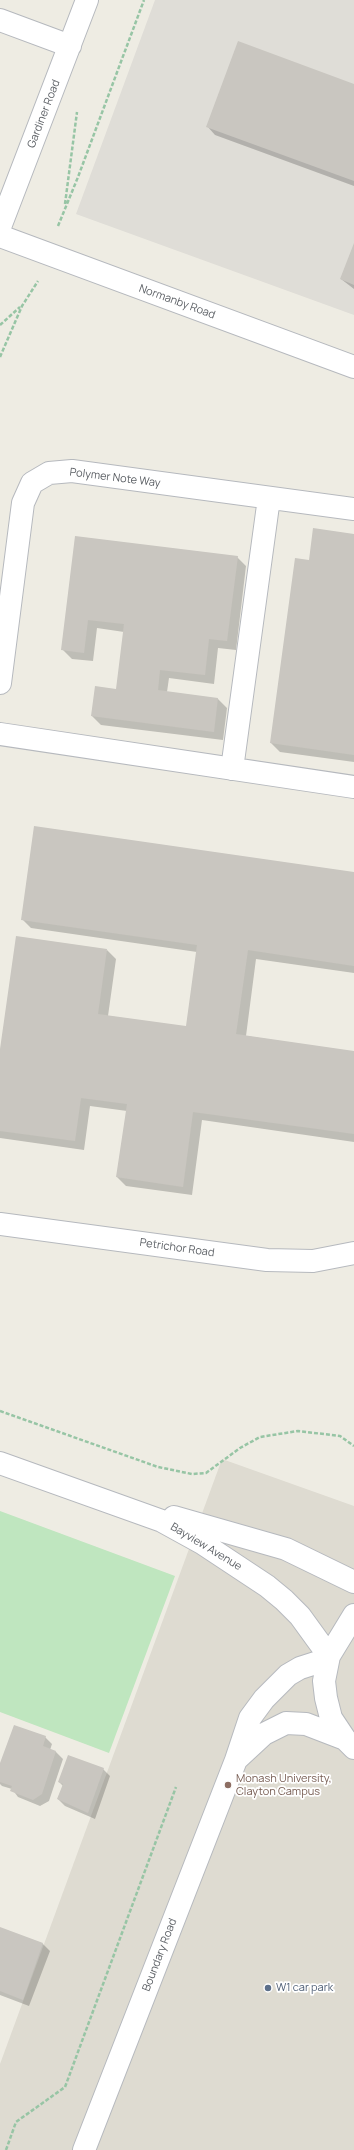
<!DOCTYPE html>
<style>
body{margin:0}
canvas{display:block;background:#eeece3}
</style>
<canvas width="354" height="2150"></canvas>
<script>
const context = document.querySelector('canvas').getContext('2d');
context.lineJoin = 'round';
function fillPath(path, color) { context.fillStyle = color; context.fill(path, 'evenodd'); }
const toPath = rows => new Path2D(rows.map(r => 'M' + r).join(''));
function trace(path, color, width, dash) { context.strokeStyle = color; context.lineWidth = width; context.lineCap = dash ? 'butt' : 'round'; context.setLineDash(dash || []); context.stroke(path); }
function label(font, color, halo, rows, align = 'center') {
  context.font = font + ' Manrope,sans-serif'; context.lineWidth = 3.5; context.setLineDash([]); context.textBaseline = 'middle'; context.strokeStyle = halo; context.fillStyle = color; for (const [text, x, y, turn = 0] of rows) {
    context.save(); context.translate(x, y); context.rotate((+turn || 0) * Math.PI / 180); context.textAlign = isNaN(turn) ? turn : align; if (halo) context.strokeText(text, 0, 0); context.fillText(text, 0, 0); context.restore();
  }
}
fillPath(toPath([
 [155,0,354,0,354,315,76,214]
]), '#dfddd7');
fillPath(toPath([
 [222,1459,354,1506,354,2150,0,2150,0,2064]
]), '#dedbd1');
fillPath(toPath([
 [0,1511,175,1576,109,1753,0,1712]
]), '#bfe6bf');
fillPath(toPath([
 [354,85,354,186,215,135,207,126],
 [354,245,354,289,341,279],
 [354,535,354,762,280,752,271,743,309,561],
 [76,537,237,557,246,566,236,650,218,648,214,684,169,678,167,692,218,699,227,708,223,740,101,725,92,716,117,690,124,632,97,628,93,661,72,659,62,649],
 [354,873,354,973,256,959,246,1036,354,1052,354,1142,202,1120,192,1195,126,1186,117,1177,127,1111,90,1106,84,1150,0,1138,0,1056,107,950,116,959,108,1016,187,1027,197,952,31,928,22,919],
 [45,1737,52,1744,50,1750,56,1752,63,1759,49,1801,40,1806,18,1797,12,1789,2,1786,0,1784,0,1766],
 [103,1769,110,1776,95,1819,65,1806,58,1799,63,1786,59,1782],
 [0,1928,43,1944,50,1951,29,2006,0,1995]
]), '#0003');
fillPath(toPath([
 [238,41,354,84,354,181,206,127],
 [354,243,354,285,340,279],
 [313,528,354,534,354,755,270,743,295,558,309,560],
 [75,536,238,556,227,641,209,639,205,675,160,670,158,690,218,698,214,732,91,716,95,686,116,689,124,624,88,620,84,653,61,650],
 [34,826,354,872,354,966,248,950,236,1034,354,1051,354,1134,193,1112,183,1187,116,1177,127,1104,81,1098,75,1141,0,1131,0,1049,16,936,107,949,98,1014,186,1026,197,945,21,920],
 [14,1725,46,1736,43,1746,56,1751,42,1794,33,1800,10,1791,12,1786,0,1782,0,1763],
 [68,1755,104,1768,88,1813,57,1799,63,1784,58,1782],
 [0,1927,43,1943,23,2000,0,1991]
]), '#c9c6c0');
const minor = toPath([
 [0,20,70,46],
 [0,227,87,0],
 [0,236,354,367],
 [0,683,23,503,32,483,49,473,72,471,354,509],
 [0,734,354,787],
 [232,769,269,498],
 [0,1224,267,1260,313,1261,354,1253],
 [0,1463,162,1521,202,1543,267,1586,284,1600,300,1616,329,1656],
 [174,1517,286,1549,354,1582],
 [354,1615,329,1656,324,1681,326,1698,331,1718,345,1739,354,1748],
 [237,1759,264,1734,286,1723,306,1724,345,1739],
 [84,2150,236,1760,250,1718,264,1699,288,1675,300,1668,328,1659]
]);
trace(minor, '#b6b9be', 24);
trace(toPath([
 [65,204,77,112],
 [58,226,78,177,144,0],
 [0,325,20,307],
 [0,357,22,306,38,281],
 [0,1411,158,1467,192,1474,206,1473,240,1448,260,1437,298,1431,340,1436,354,1446],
 [6,2150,16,2122,65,2087,176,1787]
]), '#97c5a5', 2.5, [4, 2]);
trace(minor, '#fff', 22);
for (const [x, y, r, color] of [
 [228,1785,4,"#8d6e63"],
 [268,1988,4,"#5c6f8a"]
]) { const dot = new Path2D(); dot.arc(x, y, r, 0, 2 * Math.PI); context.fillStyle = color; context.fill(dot); trace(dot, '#fff', 1.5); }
label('11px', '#5b5f64', '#fff', [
 ["Gardiner Road",44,114,-69],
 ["Normanby Road",177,302,20],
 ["Polymer Note Way",115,478,7],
 ["Petrichor Road",177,1248,8],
 ["Bayview Avenue",206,1547,31],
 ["Boundary Road",160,1955,-69]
]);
label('11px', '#785e54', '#fff', [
 ["Monash University,",236,1779],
 ["Clayton Campus",236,1792]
], 'left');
label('11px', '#4e5e75', '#fff', [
 ["W1 car park",276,1988]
], 'left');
</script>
